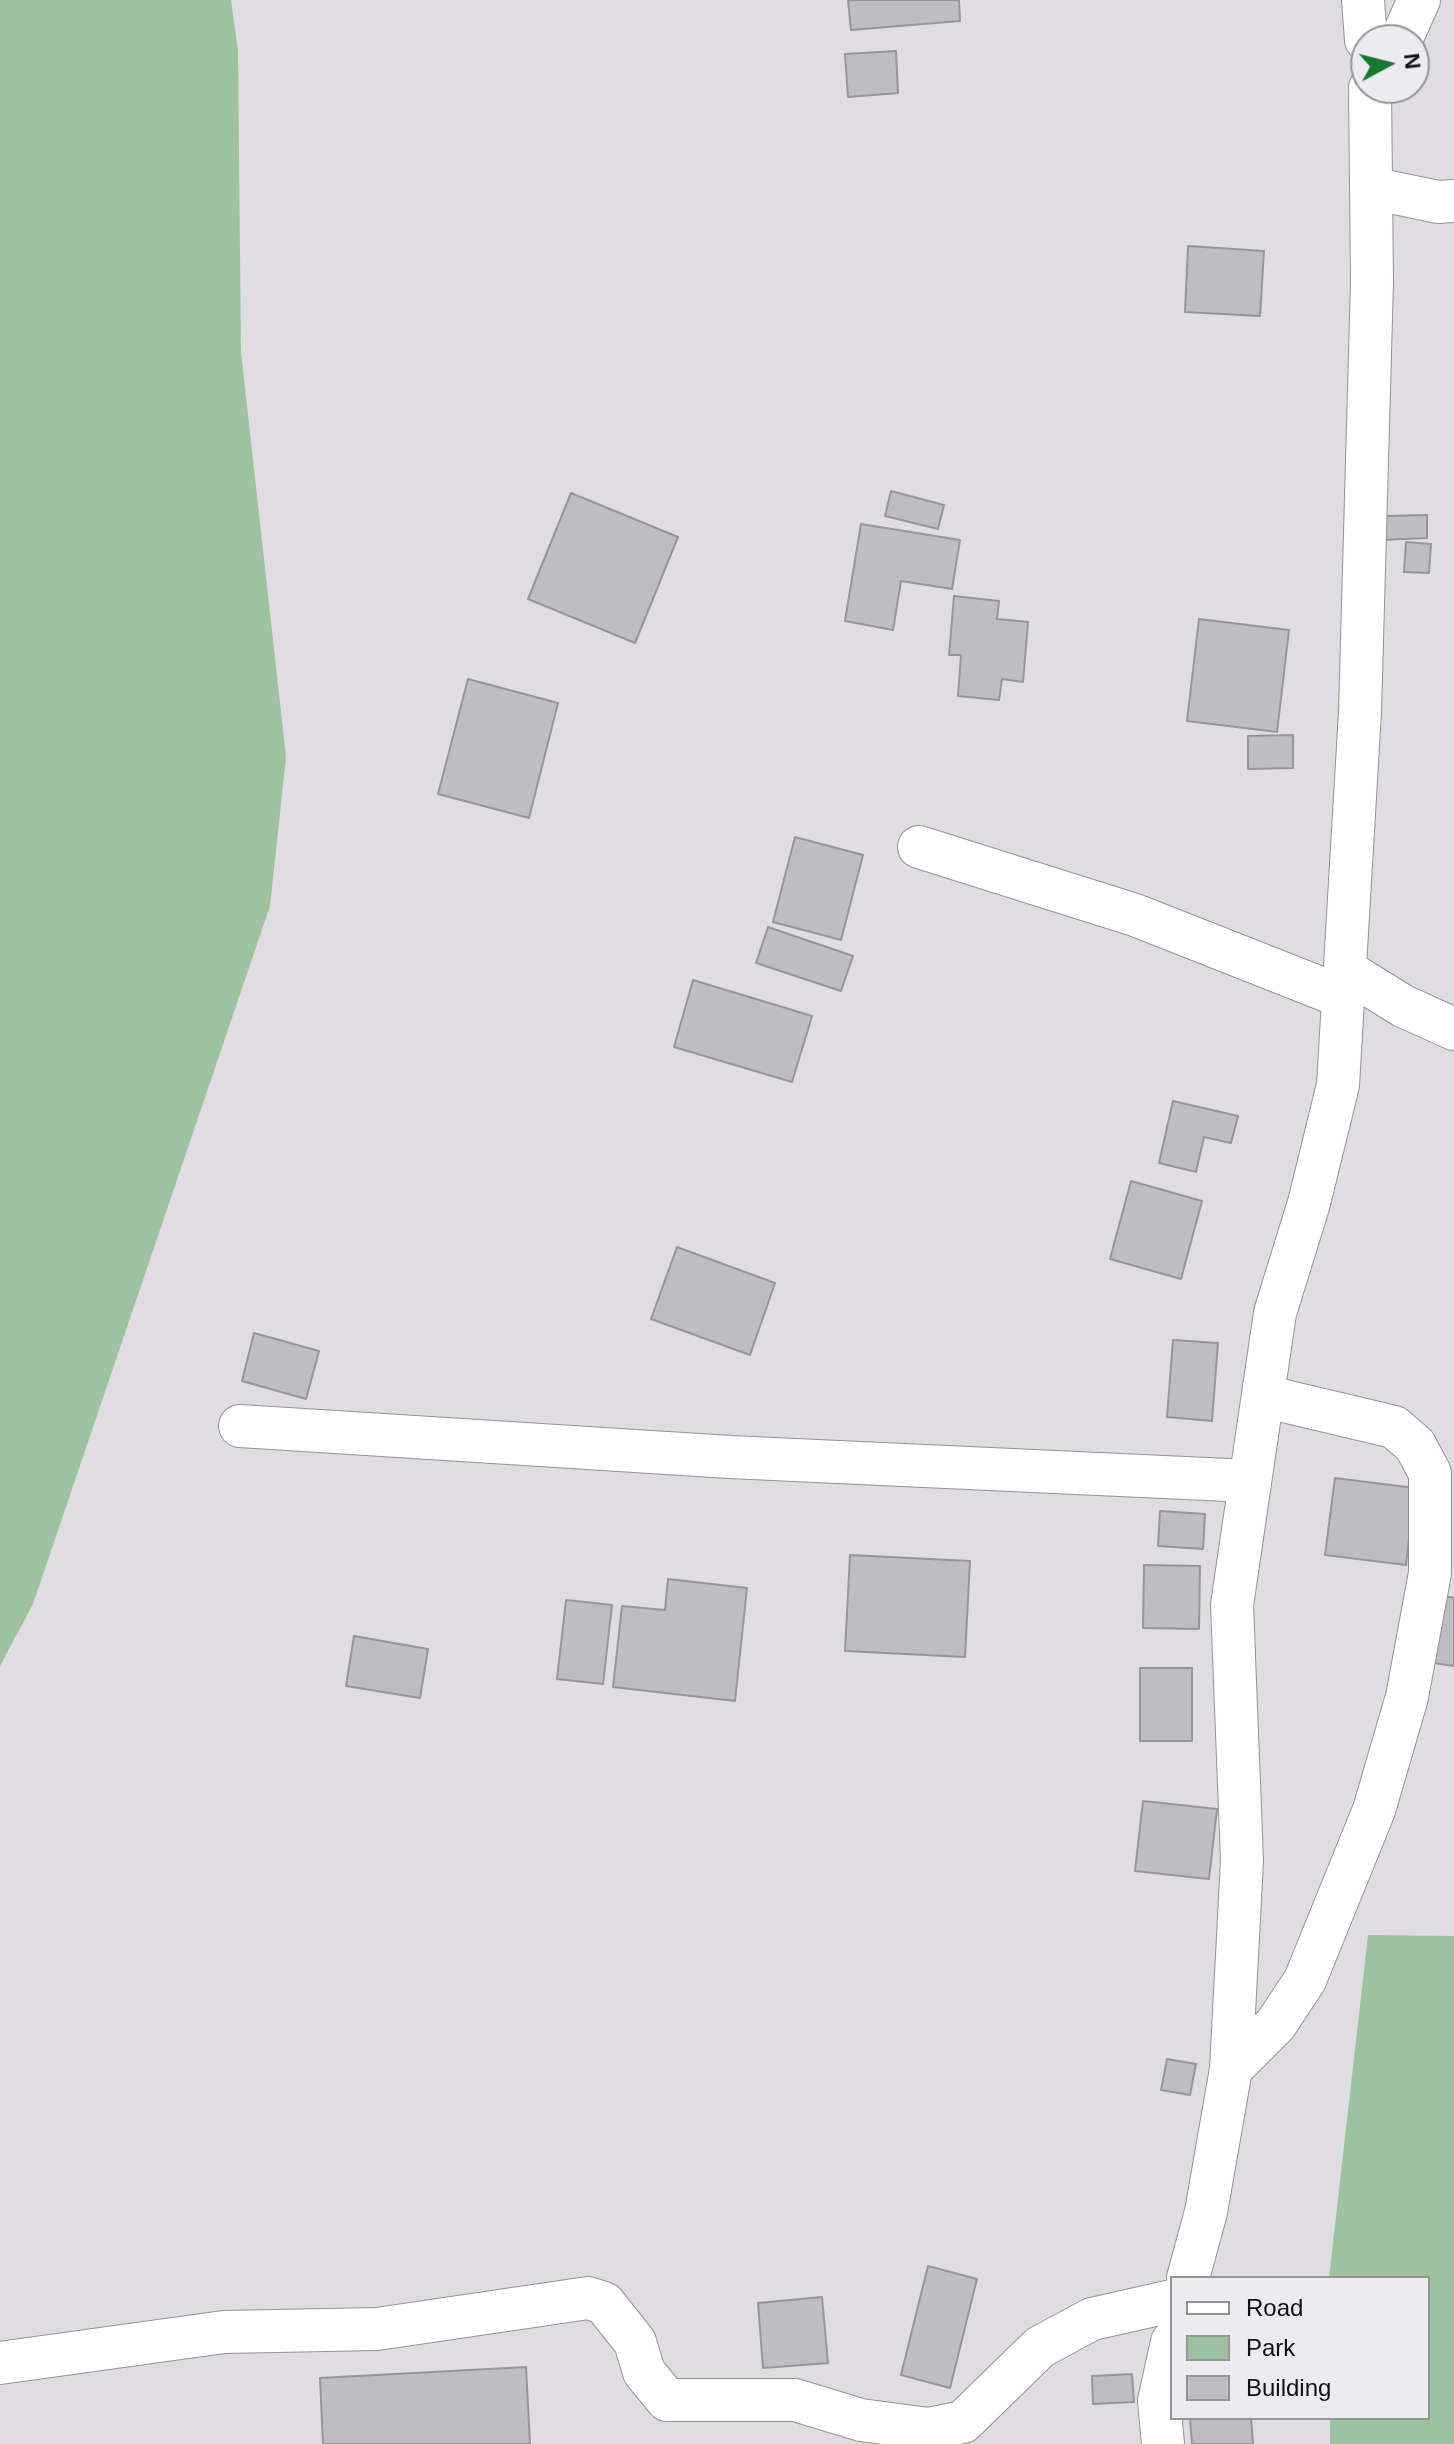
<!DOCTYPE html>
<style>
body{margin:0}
#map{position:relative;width:1454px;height:2444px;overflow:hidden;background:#dfdde1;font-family:Helvetica,sans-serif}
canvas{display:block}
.legend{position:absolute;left:1170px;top:2276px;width:260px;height:144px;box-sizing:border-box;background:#ecebef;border:2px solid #949497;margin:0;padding:10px 14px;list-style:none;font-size:24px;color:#111112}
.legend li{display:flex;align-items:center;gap:16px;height:40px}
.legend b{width:40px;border:2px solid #949497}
.north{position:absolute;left:1350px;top:24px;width:80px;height:80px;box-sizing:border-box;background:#ecebef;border:2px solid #949497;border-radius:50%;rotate:83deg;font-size:22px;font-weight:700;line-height:32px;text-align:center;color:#111112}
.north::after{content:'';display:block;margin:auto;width:28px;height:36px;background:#16792b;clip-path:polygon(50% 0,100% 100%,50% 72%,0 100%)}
</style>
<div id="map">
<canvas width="1454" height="2444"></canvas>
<ul class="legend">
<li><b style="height:10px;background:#fff"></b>Road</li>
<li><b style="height:22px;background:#9ec29f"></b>Park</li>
<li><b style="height:22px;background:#bebdc1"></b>Building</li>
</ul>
<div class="north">N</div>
</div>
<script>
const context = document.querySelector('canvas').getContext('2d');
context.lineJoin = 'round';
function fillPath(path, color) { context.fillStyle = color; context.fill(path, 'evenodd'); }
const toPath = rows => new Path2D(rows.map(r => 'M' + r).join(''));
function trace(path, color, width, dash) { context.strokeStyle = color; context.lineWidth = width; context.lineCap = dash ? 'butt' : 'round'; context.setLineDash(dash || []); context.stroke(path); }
fillPath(toPath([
 [0,0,231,0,238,51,241,352,286,757,270,906,33,1604,0,1666],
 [1368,1935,1454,1936,1454,2444,1330,2444,1330,2418,1428,2418,1428,2278,1329,2278]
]), '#9ec29f');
const building = toPath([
 [848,0,959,0,960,21,851,30,848,0],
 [896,51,898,93,848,97,845,54,896,51],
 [1188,246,1264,251,1260,316,1185,312,1188,246],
 [891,491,944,505,938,529,885,516,891,491],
 [571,493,678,537,635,643,528,599,571,493],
 [1427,515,1427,538,1382,540,1382,516,1427,515],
 [861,524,960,540,952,589,901,581,893,630,845,621,861,524],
 [1406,542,1431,544,1429,573,1404,572,1406,542],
 [954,596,999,601,997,619,1028,622,1023,682,1002,679,999,700,958,696,961,655,949,655,954,596],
 [1199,619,1289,630,1277,732,1187,721,1199,619],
 [468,679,558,703,529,818,438,794,468,679],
 [1293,735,1293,768,1248,769,1248,736,1293,735],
 [795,837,863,855,841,940,773,922,795,837],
 [768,927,853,956,841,991,756,963,768,927],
 [693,980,812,1016,792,1082,674,1047,693,980],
 [1173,1101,1238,1116,1231,1143,1204,1137,1196,1172,1159,1163,1173,1101],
 [1131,1181,1202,1201,1181,1279,1110,1259,1131,1181],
 [677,1247,775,1283,750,1355,651,1319,677,1247],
 [254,1333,319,1351,306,1399,242,1381,254,1333],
 [1173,1340,1218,1343,1212,1421,1167,1417,1173,1340],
 [1335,1478,1415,1488,1406,1565,1325,1555,1335,1478],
 [1160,1511,1205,1514,1203,1549,1158,1546,1160,1511],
 [850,1555,970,1561,965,1657,845,1651,850,1555],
 [1144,1565,1200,1566,1199,1629,1143,1628,1144,1565],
 [668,1579,747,1588,735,1701,613,1687,622,1606,665,1610,668,1579],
 [1439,1595,1454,1598,1454,1666,1427,1662,1439,1595],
 [566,1600,612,1605,603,1684,557,1679,566,1600],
 [354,1636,428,1649,420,1698,346,1686,354,1636],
 [1140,1668,1192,1668,1192,1741,1140,1741,1140,1668],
 [1143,1801,1217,1809,1209,1879,1135,1871,1143,1801],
 [1167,2059,1196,2064,1190,2095,1161,2090,1167,2059],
 [928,2266,977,2279,950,2388,901,2375,928,2266],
 [822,2297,828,2363,763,2368,758,2303,822,2297],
 [526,2367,530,2444,323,2444,320,2378,526,2367],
 [1132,2374,1134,2402,1093,2404,1092,2376,1132,2374],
 [1190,2418,1251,2418,1253,2444,1192,2444,1190,2418]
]);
fillPath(building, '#bebdc1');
trace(building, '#979599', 2);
const street = toPath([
 [1363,0,1366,40],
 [1401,40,1419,0],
 [1371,188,1438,202,1454,201],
 [919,847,1135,915,1343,997],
 [1345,970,1403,1006,1454,1029],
 [240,1426,730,1457,1250,1481],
 [1231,2069,1276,2024,1305,1980,1374,1810,1407,1697,1430,1573,1430,1473,1415,1445,1394,1427,1263,1396],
 [1188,2278,1206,2212,1231,2069,1242,1861,1232,1605,1275,1313,1309,1203,1338,1085,1360,712,1372,282,1370,88],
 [0,2363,224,2332,377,2329,588,2298,604,2303,635,2342,644,2372,667,2400,795,2400,861,2420,928,2429,963,2422,1040,2347,1092,2319,1172,2301],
 [1163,2444,1159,2401,1172,2342]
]);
trace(street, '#949296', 44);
trace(street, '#fff', 42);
</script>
